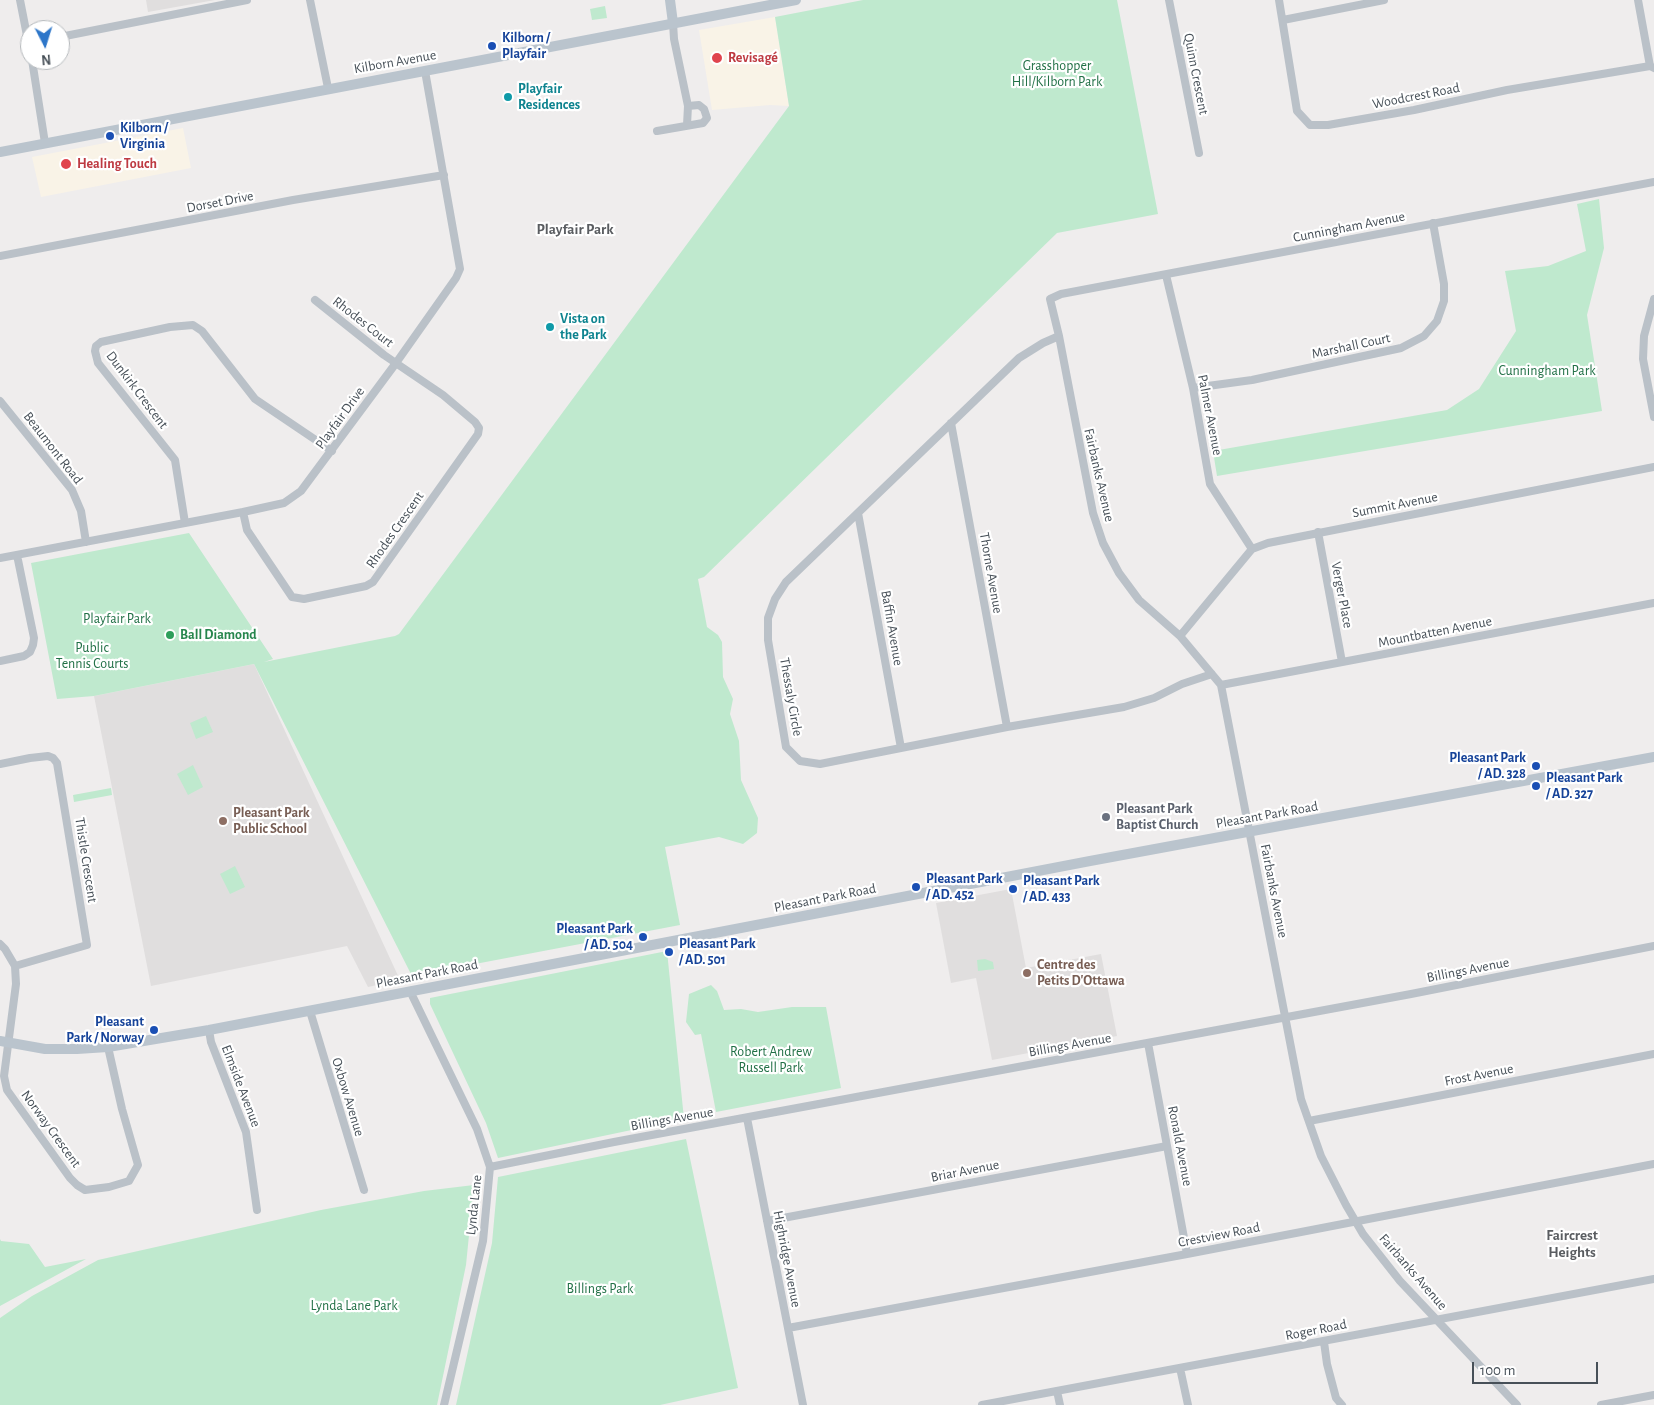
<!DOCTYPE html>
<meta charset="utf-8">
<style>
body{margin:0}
#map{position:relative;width:1654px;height:1405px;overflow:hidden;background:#efeded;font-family:"Alegreya Sans",sans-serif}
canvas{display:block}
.north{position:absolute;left:20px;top:20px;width:50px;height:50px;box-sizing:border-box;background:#fff;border:1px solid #b5b9bc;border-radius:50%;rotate:175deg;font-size:14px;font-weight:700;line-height:20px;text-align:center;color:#475058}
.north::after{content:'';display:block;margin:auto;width:18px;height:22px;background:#2d76c9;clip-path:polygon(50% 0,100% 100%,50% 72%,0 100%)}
.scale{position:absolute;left:1472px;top:1362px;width:126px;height:22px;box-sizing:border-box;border:2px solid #475058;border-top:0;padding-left:6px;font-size:15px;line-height:18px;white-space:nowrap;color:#475058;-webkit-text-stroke:4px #fff;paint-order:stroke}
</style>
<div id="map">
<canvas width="1654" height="1405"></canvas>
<div class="north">N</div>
<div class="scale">100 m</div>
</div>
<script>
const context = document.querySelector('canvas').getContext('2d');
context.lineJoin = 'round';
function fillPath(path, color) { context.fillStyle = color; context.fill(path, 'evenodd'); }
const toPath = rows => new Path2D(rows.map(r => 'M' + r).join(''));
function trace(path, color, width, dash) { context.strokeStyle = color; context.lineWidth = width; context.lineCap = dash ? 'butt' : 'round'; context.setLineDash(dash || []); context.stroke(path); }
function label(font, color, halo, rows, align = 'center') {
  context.font = font + ' "Alegreya Sans",sans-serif'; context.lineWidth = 4.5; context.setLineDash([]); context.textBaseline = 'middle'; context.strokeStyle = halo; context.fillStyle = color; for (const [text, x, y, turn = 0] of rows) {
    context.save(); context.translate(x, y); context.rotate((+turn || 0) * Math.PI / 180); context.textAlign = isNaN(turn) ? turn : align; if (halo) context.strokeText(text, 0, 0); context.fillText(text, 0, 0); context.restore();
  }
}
fillPath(toPath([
 [775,17,789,106,770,105,712,110,699,30],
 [183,128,191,168,41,197,32,157]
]), '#f9f3e7');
fillPath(toPath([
 [146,0,215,0,148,12],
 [254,664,400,980,368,987,347,946,151,986,94,696],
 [1011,889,1026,968,1101,954,1117,1036,992,1060,976,978,951,983,936,903]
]), '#e0dede');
fillPath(toPath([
 [863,0,1117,0,1158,214,1057,233,704,577,698,579,707,627,718,635,722,642,723,677,733,699,730,714,739,741,741,780,758,818,757,833,743,844,719,837,665,847,680,925,412,976,254,664,94,696,57,699,31,563,189,533,273,659,264,662,395,636,399,634,789,106,775,17],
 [605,6,607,18,592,20,590,9],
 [1599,199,1604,248,1587,315,1602,411,1217,476,1213,451,1447,410,1479,389,1516,331,1505,271,1548,266,1586,251,1577,204],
 [206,716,213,732,196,739,190,723],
 [193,765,203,787,188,795,177,774],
 [111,788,112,795,74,802,73,795],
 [235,866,245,887,230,894,220,874],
 [667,951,684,1119,498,1158,486,1123,430,1004,430,998],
 [985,959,993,962,994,969,978,971,977,960],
 [711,985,717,991,724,1010,741,1009,758,1012,792,1007,826,1007,841,1088,716,1112,701,1034,695,1035,686,1022,689,994],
 [686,1139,738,1388,660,1405,456,1405,492,1243,498,1177],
 [474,1185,466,1265,437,1405,0,1405,0,1318,32,1296,98,1260,321,1210,424,1191],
 [0,1239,1,1241,29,1244,45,1267,86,1259,0,1306]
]), '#bfe9ce');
trace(toPath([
 [20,0,30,51],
 [310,0,328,88],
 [1169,0,1199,153],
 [1279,0,1297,111,1310,125,1328,125,1414,110,1507,90,1650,66,1654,68],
 [1638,0,1650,66],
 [1283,20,1384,0],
 [673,23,674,39,688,106,687,125],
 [60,37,247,0],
 [32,60,45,143],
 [657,131,703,123,707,118,704,109,699,105,688,106],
 [0,256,293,200,444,175],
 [1166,275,1193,388,1210,484,1252,549],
 [1654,299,1644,336,1643,359,1654,417],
 [1059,336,1043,343,1019,358,786,582,775,599,768,618,768,640,786,747,800,761,820,764,1007,727,1124,707,1154,698,1182,684,1212,674],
 [1193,388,1252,380,1401,348,1424,336,1437,321,1444,301,1444,284,1433,223],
 [0,401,72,490,81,511,86,542],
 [951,423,1007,727],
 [243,512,247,530,292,597,304,599,366,586,373,582,478,434,479,428,475,422,443,395,384,355,315,300],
 [858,513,901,748],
 [185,523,175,460,98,363,95,351,96,346,101,342,170,327,193,325,202,331,255,399,332,451],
 [1318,532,1342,662],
 [0,558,243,512,284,503,301,491,396,363,456,278,460,269,425,71],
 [1180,636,1252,549,1268,543,1654,467],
 [0,661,24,656,30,652,33,645,34,638,17,555],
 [1221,685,1654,603],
 [0,764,30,758,48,756,53,758,57,763,87,945,15,966],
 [0,944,5,949,15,966,16,984,4,1076,7,1090,70,1178,77,1185,85,1190,109,1187,129,1181,138,1165,122,1109,108,1047],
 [410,991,477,1129,490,1167,483,1241,444,1405],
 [310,1011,364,1190],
 [209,1030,211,1042,246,1132,257,1210],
 [1148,1043,1187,1254],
 [747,1118,803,1405],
 [1309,1121,1654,1054],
 [490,1167,614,1142,1411,994,1654,946],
 [767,1221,1167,1146],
 [788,1328,1187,1254,1654,1164],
 [1324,1342,1327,1364,1336,1398,1342,1405],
 [1180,1368,1188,1405],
 [1057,1391,1060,1405],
 [982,1405,1654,1279],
 [1517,1405,1400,1281,1363,1234,1346,1205,1321,1156,1301,1099,1221,685,1180,636,1139,600,1119,573,1103,543,1093,513,1059,336,1050,299,1061,294,1654,182],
 [1601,1405,1654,1395]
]), '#bac1c8', 8);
trace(toPath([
 [670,0,673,23],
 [0,152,796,0],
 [0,1041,45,1049,77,1049,108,1047,209,1030,1090,861,1654,757]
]), '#bac4cd', 10);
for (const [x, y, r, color] of [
 [492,46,5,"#1a4fb4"],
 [717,58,6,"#e0444e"],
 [508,97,5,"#0f9aa8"],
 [110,136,5,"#1a4fb4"],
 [66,164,6,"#e0444e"],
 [550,327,5,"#0f9aa8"],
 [170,635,5,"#2e9e5b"],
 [1536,766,5,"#1a4fb4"],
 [1536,786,5,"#1a4fb4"],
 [1106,817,5,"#6b7280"],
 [223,821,5,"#8d6e63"],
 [916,887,5,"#1a4fb4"],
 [1013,889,5,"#1a4fb4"],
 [643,937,5,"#1a4fb4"],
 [669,952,5,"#1a4fb4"],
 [1027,973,5,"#8d6e63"],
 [154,1030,5,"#1a4fb4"]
]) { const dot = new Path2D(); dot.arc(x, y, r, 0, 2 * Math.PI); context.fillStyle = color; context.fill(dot); trace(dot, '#fff', 2); }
label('bold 14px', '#164399', '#fff', [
 ["Kilborn /",502,38],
 ["Playfair",502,54],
 ["Kilborn /",120,128],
 ["Virginia",120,144],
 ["Pleasant Park",1526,758,"right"],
 ["/ AD. 328",1526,774,"right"],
 ["Pleasant Park",1546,778],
 ["/ AD. 327",1546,794],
 ["Pleasant Park",926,879],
 ["/ AD. 452",926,895],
 ["Pleasant Park",1023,881],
 ["/ AD. 433",1023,897],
 ["Pleasant Park",633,929,"right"],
 ["/ AD. 504",633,945,"right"],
 ["Pleasant Park",679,944],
 ["/ AD. 501",679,960],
 ["Pleasant",144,1022,"right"],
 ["Park / Norway",144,1038,"right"]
], 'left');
label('bold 14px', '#be3a42', '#fff', [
 ["Revisagé",728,58],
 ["Healing Touch",77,164]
], 'left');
label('14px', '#475058', '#fff', [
 ["Kilborn Avenue",395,62,-10],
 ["Quinn Crescent",1196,74,79],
 ["Woodcrest Road",1416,96,-11],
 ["Dorset Drive",220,202,-11],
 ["Cunningham Avenue",1349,227,-11],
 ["Rhodes Court",363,322,38],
 ["Marshall Court",1351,346,-12],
 ["Dunkirk Crescent",137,390,53],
 ["Palmer Avenue",1210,415,79],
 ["Playfair Drive",340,418,-54],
 ["Beaumont Road",53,448,52],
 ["Fairbanks Avenue",1099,475,77],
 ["Summit Avenue",1395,505,-11],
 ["Rhodes Crescent",395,530,-55],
 ["Thorne Avenue",991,573,80],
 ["Verger Place",1342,595,79],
 ["Baffin Avenue",892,628,80],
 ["Mountbatten Avenue",1435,632,-11],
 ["Thessaly Circle",791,697,80],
 ["Pleasant Park Road",1267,815,-10],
 ["Thistle Crescent",86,860,81],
 ["Fairbanks Avenue",1274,891,79],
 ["Pleasant Park Road",825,898,-11],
 ["Billings Avenue",1468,970,-11],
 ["Pleasant Park Road",427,974,-11],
 ["Billings Avenue",1070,1045,-10],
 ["Frost Avenue",1479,1075,-11],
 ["Elmside Avenue",241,1086,69],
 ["Oxbow Avenue",348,1097,73],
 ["Billings Avenue",672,1119,-10],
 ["Norway Crescent",51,1129,54],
 ["Ronald Avenue",1180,1146,79],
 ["Briar Avenue",965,1171,-11],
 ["Lynda Lane",474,1205,-84],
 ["Crestview Road",1219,1235,-11],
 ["Highridge Avenue",787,1259,79],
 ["Fairbanks Avenue",1413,1272,49],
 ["Roger Road",1316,1330,-11]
]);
label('14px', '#217046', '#fff', [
 ["Grasshopper",1057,66],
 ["Hill/Kilborn Park",1057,82],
 ["Cunningham Park",1547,371],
 ["Playfair Park",117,619],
 ["Public",92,648],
 ["Tennis Courts",92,664],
 ["Robert Andrew",771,1052],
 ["Russell Park",771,1068],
 ["Billings Park",600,1289],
 ["Lynda Lane Park",354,1306]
]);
label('bold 14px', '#0d838f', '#fff', [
 ["Playfair",518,89],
 ["Residences",518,105],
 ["Vista on",560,319],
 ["the Park",560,335]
], 'left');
label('bold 14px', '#27864d', '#fff', [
 ["Ball Diamond",180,635]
], 'left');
label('bold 14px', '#5b616d', '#fff', [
 ["Pleasant Park",1116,809],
 ["Baptist Church",1116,825]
], 'left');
label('bold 14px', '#785e54', '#fff', [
 ["Pleasant Park",233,813],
 ["Public School",233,829],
 ["Centre des",1037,965],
 ["Petits D'Ottawa",1037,981]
], 'left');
label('bold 15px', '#5a5d61', '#fff', [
 ["Playfair Park",575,229],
 ["Faircrest",1572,1235],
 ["Heights",1572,1252]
]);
</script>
